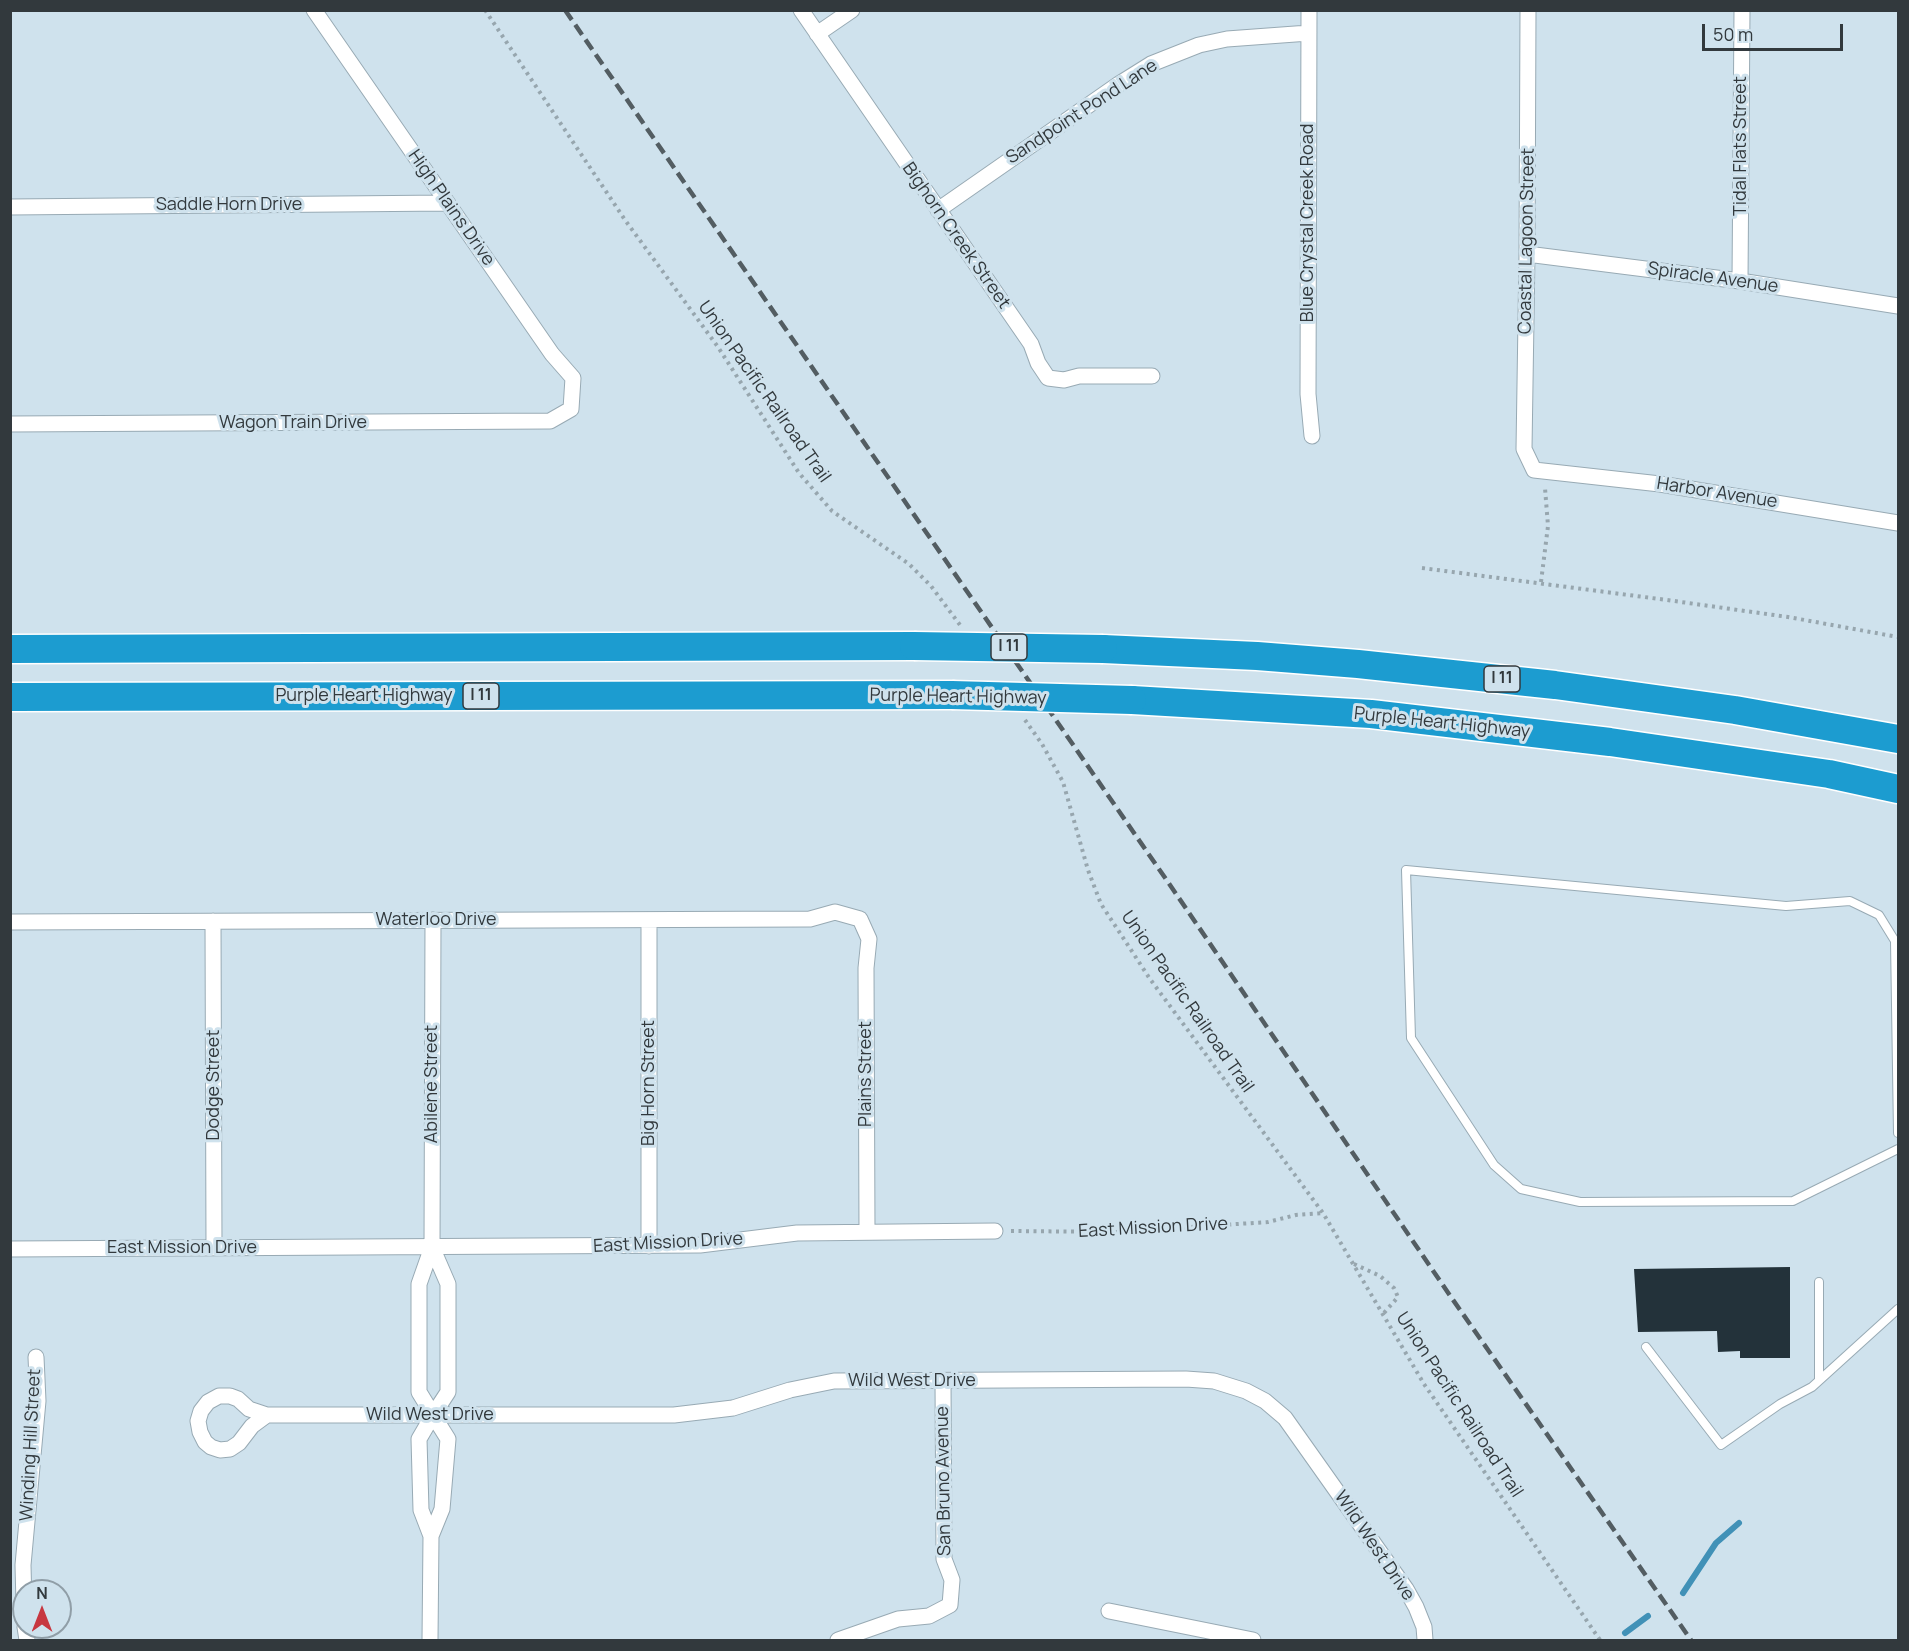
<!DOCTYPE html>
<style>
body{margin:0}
#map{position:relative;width:1909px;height:1651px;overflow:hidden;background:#cfe2ed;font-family:Manrope,sans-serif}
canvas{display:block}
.frame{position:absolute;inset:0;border:12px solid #32393d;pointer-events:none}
.north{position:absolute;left:12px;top:1579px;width:60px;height:60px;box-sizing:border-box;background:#cfe2ed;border:2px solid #909ea7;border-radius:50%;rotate:0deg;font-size:16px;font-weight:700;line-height:24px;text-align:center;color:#32393d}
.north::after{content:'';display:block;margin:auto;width:21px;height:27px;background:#c73740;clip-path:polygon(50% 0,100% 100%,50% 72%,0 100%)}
.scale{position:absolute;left:1702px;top:24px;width:141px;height:27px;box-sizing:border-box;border:3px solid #32393d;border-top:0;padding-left:8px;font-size:18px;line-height:21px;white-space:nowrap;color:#32393d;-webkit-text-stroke:4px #cfe2ed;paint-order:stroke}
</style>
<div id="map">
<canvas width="1909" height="1651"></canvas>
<div class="frame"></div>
<div class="north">N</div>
<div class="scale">50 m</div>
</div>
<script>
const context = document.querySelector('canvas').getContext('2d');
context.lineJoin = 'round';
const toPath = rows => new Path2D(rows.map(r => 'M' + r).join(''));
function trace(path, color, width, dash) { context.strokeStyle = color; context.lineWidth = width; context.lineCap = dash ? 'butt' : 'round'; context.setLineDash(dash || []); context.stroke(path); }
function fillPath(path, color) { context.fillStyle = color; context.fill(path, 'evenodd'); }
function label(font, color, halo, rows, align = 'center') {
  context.font = font + ' Manrope,sans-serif'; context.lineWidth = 6; context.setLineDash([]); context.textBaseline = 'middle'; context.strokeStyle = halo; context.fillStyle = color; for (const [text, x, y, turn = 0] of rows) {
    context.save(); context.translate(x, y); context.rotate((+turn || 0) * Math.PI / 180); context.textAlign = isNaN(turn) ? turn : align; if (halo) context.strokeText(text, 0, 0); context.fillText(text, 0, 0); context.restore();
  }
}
trace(toPath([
 [1683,1593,1716,1543,1739,1523],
 [1625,1633,1648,1616]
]), '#4191b7', 6);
fillPath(toPath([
 [1790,1267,1790,1358,1740,1358,1740,1351,1718,1352,1717,1331,1638,1332,1634,1269]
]), '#23323a');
const lane = toPath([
 [1898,1133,1895,941,1879,915,1850,901,1786,906,1406,870,1411,1038,1494,1165,1521,1189,1580,1202,1793,1201,1898,1149],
 [1819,1282,1819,1380],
 [1646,1347,1721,1445,1780,1404,1812,1387,1898,1309]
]);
const street = toPath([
 [801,10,1031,344,1038,363,1048,378,1064,380,1079,376,1152,376],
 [1309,10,1308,394,1312,436],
 [1528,10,1527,254,1524,449,1534,470,1660,484,1898,523],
 [817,34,852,10],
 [10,207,447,203],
 [938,210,1119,84,1151,64,1199,45,1227,39,1309,33],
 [1527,254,1740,281,1898,306],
 [1740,281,1742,10],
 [10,424,550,421,571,409,573,378,552,354,314,10],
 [649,920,649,1246],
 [213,921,214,1248],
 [10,922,810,919,835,912,860,919,869,939,866,968,867,1232],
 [10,1249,700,1245,797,1233,995,1231],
 [267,1415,252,1426,239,1443,230,1449,220,1450,211,1447,205,1442,200,1432,198,1421,201,1411,208,1402,219,1396,230,1396,238,1399,249,1409,267,1415,674,1415,733,1408,790,1390,834,1381,1186,1379,1214,1381,1246,1391,1265,1401,1285,1418,1406,1589,1416,1607,1424,1627,1425,1640],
 [431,1536,442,1509,448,1439,433,1415,448,1392,448,1284,432,1247],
 [24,1604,23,1565,38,1401,36,1357],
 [1109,1611,1253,1640],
 [25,1627,27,1640],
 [430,1640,431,1536,421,1510,419,1439,433,1415,419,1392,419,1284,432,1247,433,920],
 [838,1640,898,1619,929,1616,950,1605,952,1580,944,1559,943,1381]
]);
const highway = toPath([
 [10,649,914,646],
 [1103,649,1257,656,1358,664,1555,685,1735,710,1898,739],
 [10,697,952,695],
 [1132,700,1371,714,1610,742,1829,774,1898,789]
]);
trace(lane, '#98aab4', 10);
trace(street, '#98aab4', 17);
trace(highway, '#fff', 31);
trace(toPath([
 [485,10,625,220,718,347,799,473,832,511,909,564,931,586,960,625],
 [1422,568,1667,600,1788,617,1898,637],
 [1541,582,1548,526,1545,488],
 [1025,720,1042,744,1063,782,1088,870,1101,904,1150,979,1323,1213,1424,1384,1600,1640],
 [1011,1231,1115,1232,1268,1222,1296,1215,1323,1213],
 [1354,1264,1380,1276,1394,1288,1398,1297,1383,1314]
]), '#97a6ae', 4, [3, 4.5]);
trace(lane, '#fff', 8);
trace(street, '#fff', 15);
trace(highway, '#1c9cd0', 28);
trace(toPath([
 [565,10,1170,885,1451,1297,1691,1640]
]), '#535d62', 4.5, [12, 6]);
const highwayBridge = toPath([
 [914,646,1103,649],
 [952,695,1132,700]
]);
trace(highwayBridge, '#fff', 31, []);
trace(highwayBridge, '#1c9cd0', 28);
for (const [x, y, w] of [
 [1009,647,36],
 [1502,679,36],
 [481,696,36]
]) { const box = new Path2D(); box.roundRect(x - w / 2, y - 13, w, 26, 4.5); context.fillStyle = '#cfe2ed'; context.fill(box); trace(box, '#32393d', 1.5); }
label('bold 16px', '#32393d', null, [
 ["I 11",1009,647],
 ["I 11",1502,679],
 ["I 11",481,696]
]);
label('18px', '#32393d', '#cfe2ed', [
 ["Sandpoint Pond Lane",1082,112,-33],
 ["Tidal Flats Street",1741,146,-90],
 ["Saddle Horn Drive",229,205],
 ["High Plains Drive",451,208,55],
 ["Blue Crystal Creek Road",1308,223,-90],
 ["Bighorn Creek Street",956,236,55],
 ["Coastal Lagoon Street",1527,241,-89],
 ["Spiracle Avenue",1713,278,8],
 ["Union Pacific Railroad Trail",764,392,55],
 ["Wagon Train Drive",293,423],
 ["Harbor Avenue",1717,493,9],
 ["Purple Heart Highway",364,696],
 ["Purple Heart Highway",958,697,1],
 ["Purple Heart Highway",1442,723,6],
 ["Waterloo Drive",436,920],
 ["Union Pacific Railroad Trail",1187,1002,55],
 ["Plains Street",866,1074,-90],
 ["Big Horn Street",649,1083,-90],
 ["Abilene Street",432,1084,-90],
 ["Dodge Street",214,1085,-90],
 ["East Mission Drive",1153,1228,-3],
 ["East Mission Drive",668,1243,-3],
 ["East Mission Drive",182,1248],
 ["Wild West Drive",912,1381],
 ["Union Pacific Railroad Trail",1459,1405,57],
 ["Wild West Drive",430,1415],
 ["Winding Hill Street",31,1445,-87],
 ["San Bruno Avenue",944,1481,-91],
 ["Wild West Drive",1374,1546,56]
]);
</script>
